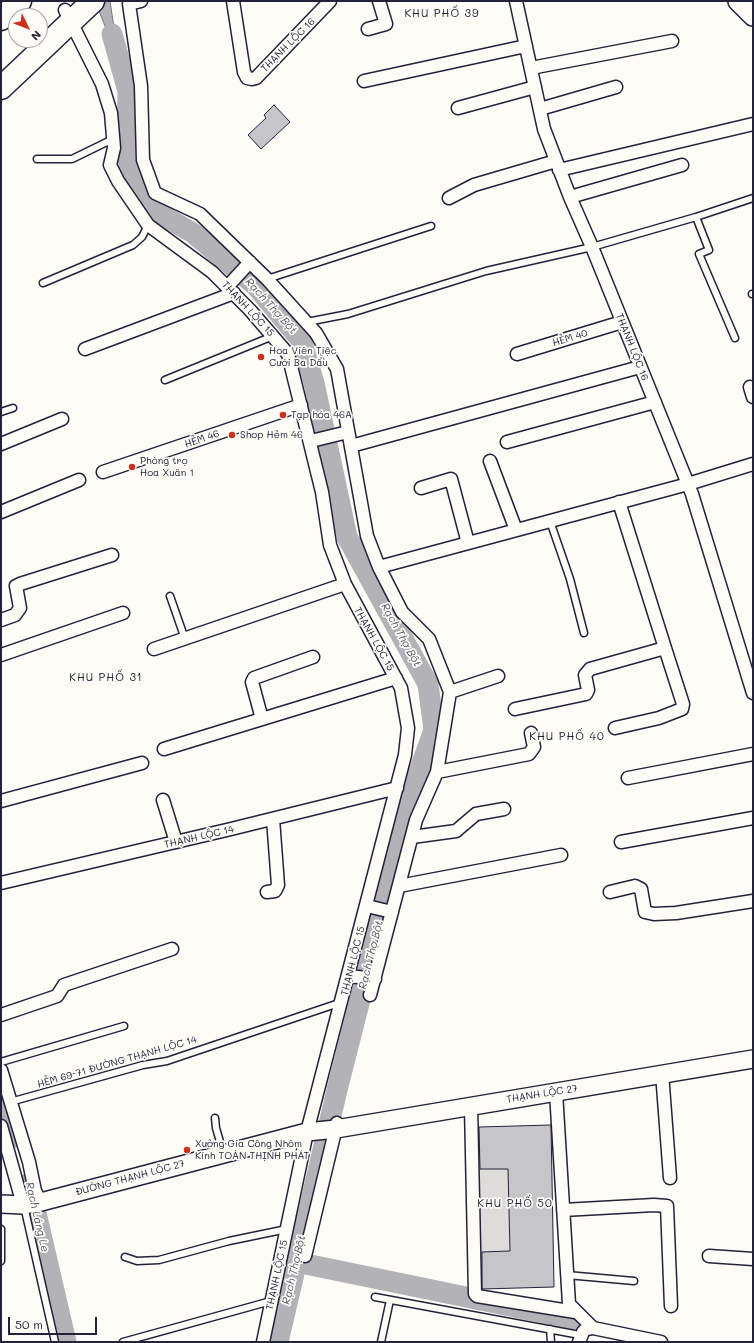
<!DOCTYPE html>
<meta charset="utf-8">
<style>
body{margin:0}
#map{position:relative;width:754px;height:1343px;overflow:hidden;background:#fdfcf7;font-family:Mali,sans-serif}
canvas{display:block}
.frame{position:absolute;inset:0;border:2px solid #22223b;pointer-events:none}
.north{position:absolute;left:8px;top:8px;width:40px;height:40px;box-sizing:border-box;background:#fdfcf7;border:1px solid #a5a5ac;border-radius:50%;rotate:133deg;font-size:11px;font-weight:700;line-height:16px;text-align:center;color:#22223b}
.north::after{content:'';display:block;margin:auto;width:14px;height:18px;background:#c8321e;clip-path:polygon(50% 0,100% 100%,50% 72%,0 100%)}
.scale{position:absolute;left:8px;top:1317px;width:89px;height:18px;box-sizing:border-box;border:2px solid #22223b;border-top:0;padding-left:5px;font-size:12px;line-height:14px;white-space:nowrap;color:#22223b;-webkit-text-stroke:3px #fdfcf7;paint-order:stroke}
</style>
<div id="map">
<canvas width="754" height="1343"></canvas>
<div class="frame"></div>
<div class="north">N</div>
<div class="scale">50 m</div>
</div>
<script>
const context = document.querySelector('canvas').getContext('2d');
context.lineJoin = 'round';
function fillPath(path, color) { context.fillStyle = color; context.fill(path, 'evenodd'); }
const toPath = rows => new Path2D(rows.map(r => 'M' + r).join(''));
function trace(path, color, width, dash) { context.strokeStyle = color; context.lineWidth = width; context.lineCap = dash ? 'butt' : 'round'; context.setLineDash(dash || []); context.stroke(path); }
function label(font, color, halo, rows, align = 'center') {
  context.font = font + ' Mali,sans-serif'; context.lineWidth = 3.5; context.setLineDash([]); context.textBaseline = 'middle'; context.strokeStyle = halo; context.fillStyle = color; for (const [text, x, y, turn = 0] of rows) {
    context.save(); context.translate(x, y); context.rotate((+turn || 0) * Math.PI / 180); context.textAlign = isNaN(turn) ? turn : align; if (halo) context.strokeText(text, 0, 0); context.fillText(text, 0, 0); context.restore();
  }
}
fillPath(toPath([
 [477,1169,508,1169,510,1251,478,1252]
]), '#dddcdb');
const water = toPath([
 [95,1,110,1,119,61,95,1]
]);
fillPath(water, '#b2b2b7');
trace(water, '#787885', 1);
trace(toPath([
 [112,34,128,91,127,153,133,186,151,209,193,233,256,286,301,340,314,383,347,537,428,684,434,730,415,783,337,1090,278,1342],
 [1,1093,16,1137],
 [29,1183,66,1342],
 [296,1262,573,1319]
]), '#b2b2b7', 21);
const building = toPath([
 [274,105,290,122,261,149,248,135,266,118,264,115,274,105],
 [551,1125,554,1287,482,1289,482,1252,510,1251,508,1169,480,1169,479,1127,551,1125]
]);
fillPath(building, '#c6c6c8');
trace(building, '#22223b', 1);
const lane = toPath([
 [37,159,72,159,113,139],
 [696,217,709,250,699,254,735,338],
 [267,279,431,226],
 [43,283,133,245,142,237,148,225],
 [752,294,753,294],
 [307,322,348,314,486,271,592,247,696,217,753,198],
 [165,380,273,336],
 [1,412,13,408],
 [550,521,570,579,584,633],
 [170,596,185,639],
 [1,1062,124,1026],
 [10,1102,143,1065,167,1061,342,1002],
 [215,1118,216,1128,223,1152],
 [24,1206,55,1342],
 [1,1229,1,1261],
 [125,1257,137,1261,159,1260,229,1241,287,1229],
 [567,1275,634,1281],
 [375,1297,580,1335],
 [550,1329,551,1342],
 [123,1342,271,1301],
 [381,1342,390,1300]
]);
const street = toPath([
 [141,1,129,4,141,86,143,160,155,193,200,214,267,279,316,333,337,369,367,536,379,567,402,612,429,639,450,692,437,772,416,820,370,995],
 [233,1,244,72,247,78,252,79,256,78,330,1],
 [516,1,544,129,570,197,592,247,692,494,753,693],
 [65,10,102,84,111,113,114,148,110,165,118,181,148,225,212,272,250,310,288,354,322,492,330,545,345,584,401,688,408,728,405,755,307,1132,263,1342],
 [368,29,386,24,379,1],
 [531,68,672,41],
 [364,81,526,46],
 [458,108,535,87],
 [540,109,616,87],
 [559,170,753,124],
 [570,197,682,165],
 [449,198,474,185,556,161],
 [227,287,250,262],
 [85,349,234,293],
 [517,354,622,322],
 [750,387,753,397],
 [311,441,348,432],
 [507,442,655,402],
 [1,444,62,419],
 [351,446,640,367],
 [490,461,516,530],
 [103,472,301,405],
 [421,488,451,479,468,543],
 [1,512,79,480],
 [379,567,688,484,753,464],
 [1,620,15,615,20,608,16,586,20,584,112,555],
 [154,649,345,584],
 [1,655,123,613],
 [450,692,498,676],
 [515,709,586,694,588,690,585,675,590,669,665,648,619,502],
 [262,719,252,682,254,678,313,657],
 [615,728,659,718,682,709,683,704,665,648],
 [164,749,396,678],
 [437,772,529,754,534,747,531,733],
 [628,778,753,754],
 [163,800,176,842],
 [1,801,142,763],
 [412,837,456,831,476,814,504,809],
 [621,842,753,818],
 [1,883,231,829,397,788],
 [399,886,561,855],
 [267,892,275,891,278,885,273,819],
 [610,892,635,886,641,889,645,912,654,914,676,913,753,901],
 [367,906,392,912],
 [349,976,375,979],
 [1,1015,57,996,64,985,172,949],
 [1,1070,29,1162,35,1191,41,1202],
 [662,1073,670,1178],
 [556,1092,569,1304,593,1328,661,1342],
 [471,1106,475,1294,477,1296,575,1312],
 [1,1126,23,1205],
 [563,1210,654,1205,667,1206,671,1306],
 [305,1256,337,1123],
 [709,1256,753,1259],
 [579,1342,583,1332,586,1329,593,1328]
]);
const secondary = toPath([
 [1,1204,23,1205,41,1202,307,1132,336,1129,753,1059]
]);
const primary = toPath([
 [738,1,753,16]
]);
const highway = toPath([
 [1,19,20,1],
 [1,88,93,1]
]);
trace(lane, '#22223b', 9);
trace(street, '#22223b', 15);
trace(secondary, '#22223b', 20);
trace(primary, '#22223b', 22);
trace(highway, '#22223b', 25);
trace(lane, '#fdfcf7', 6);
trace(street, '#fdfcf7', 12);
trace(secondary, '#fdfcf7', 17);
trace(primary, '#fdfcf7', 19);
trace(highway, '#fdfcf7', 22);
for (const [x, y, r, color] of [
 [261,357,4,"#c8321e"],
 [283,415,4,"#c8321e"],
 [232,435,4,"#c8321e"],
 [132,467,4,"#c8321e"],
 [187,1150,4,"#c8321e"]
]) { const dot = new Path2D(); dot.arc(x, y, r, 0, 2 * Math.PI); context.fillStyle = color; context.fill(dot); trace(dot, '#fdfcf7', 1.5); }
label('10px', '#22223b', '#fdfcf7', [
 ["THẠNH LỘC 16",288,45,-45],
 ["THẠNH LỘC 15",248,309,47],
 ["HẺM 40",570,338,-17],
 ["THẠNH LỘC 16",632,347,68],
 ["HẺM 46",202,439,-19],
 ["THẠNH LỘC 15",374,639,61],
 ["THẠNH LỘC 14",199,837,-13],
 ["THẠNH LỘC 15",353,961,-76],
 ["HẺM 69-71 ĐƯỜNG THẠNH LỘC 14",117,1062,-16],
 ["THẠNH LỘC 27",542,1094,-9],
 ["ĐƯỜNG THẠNH LỘC 27",130,1178,-15],
 ["THẠNH LỘC 15",277,1275,-78]
]);
label('10px', '#22223b', '#fdfcf7', [
 ["Hoa Viên Tiệc",269,351],
 ["Cưới Ba Dẩu",269,363],
 ["Tạp hóa 46A",291,415],
 ["Shop Hẻm 46",240,435],
 ["Phòng trọ",140,461],
 ["Hoa Xuân 1",140,473],
 ["Xưởng Gia Công Nhôm",195,1144],
 ["Kính TOÀN THỊNH PHÁT",195,1156]
], 'left');
context.letterSpacing = '1px';
label('11px', '#22223b', '#fdfcf7', [
 ["KHU PHỐ 39",442,14],
 ["KHU PHỐ 31",106,678],
 ["KHU PHỐ 40",567,737],
 ["KHU PHỐ 50",515,1204]
]);
context.letterSpacing = '0px';
label('italic 11px', '#545466', '#fdfcf7', [
 ["Rạch Thợ Bột",271,306,48],
 ["Rạch Thợ Bột",401,635,61],
 ["Rạch Thợ Bột",371,955,-76],
 ["Rạch Láng Le",37,1217,77],
 ["Rạch Thợ Bột",294,1270,-77]
]);
</script>
